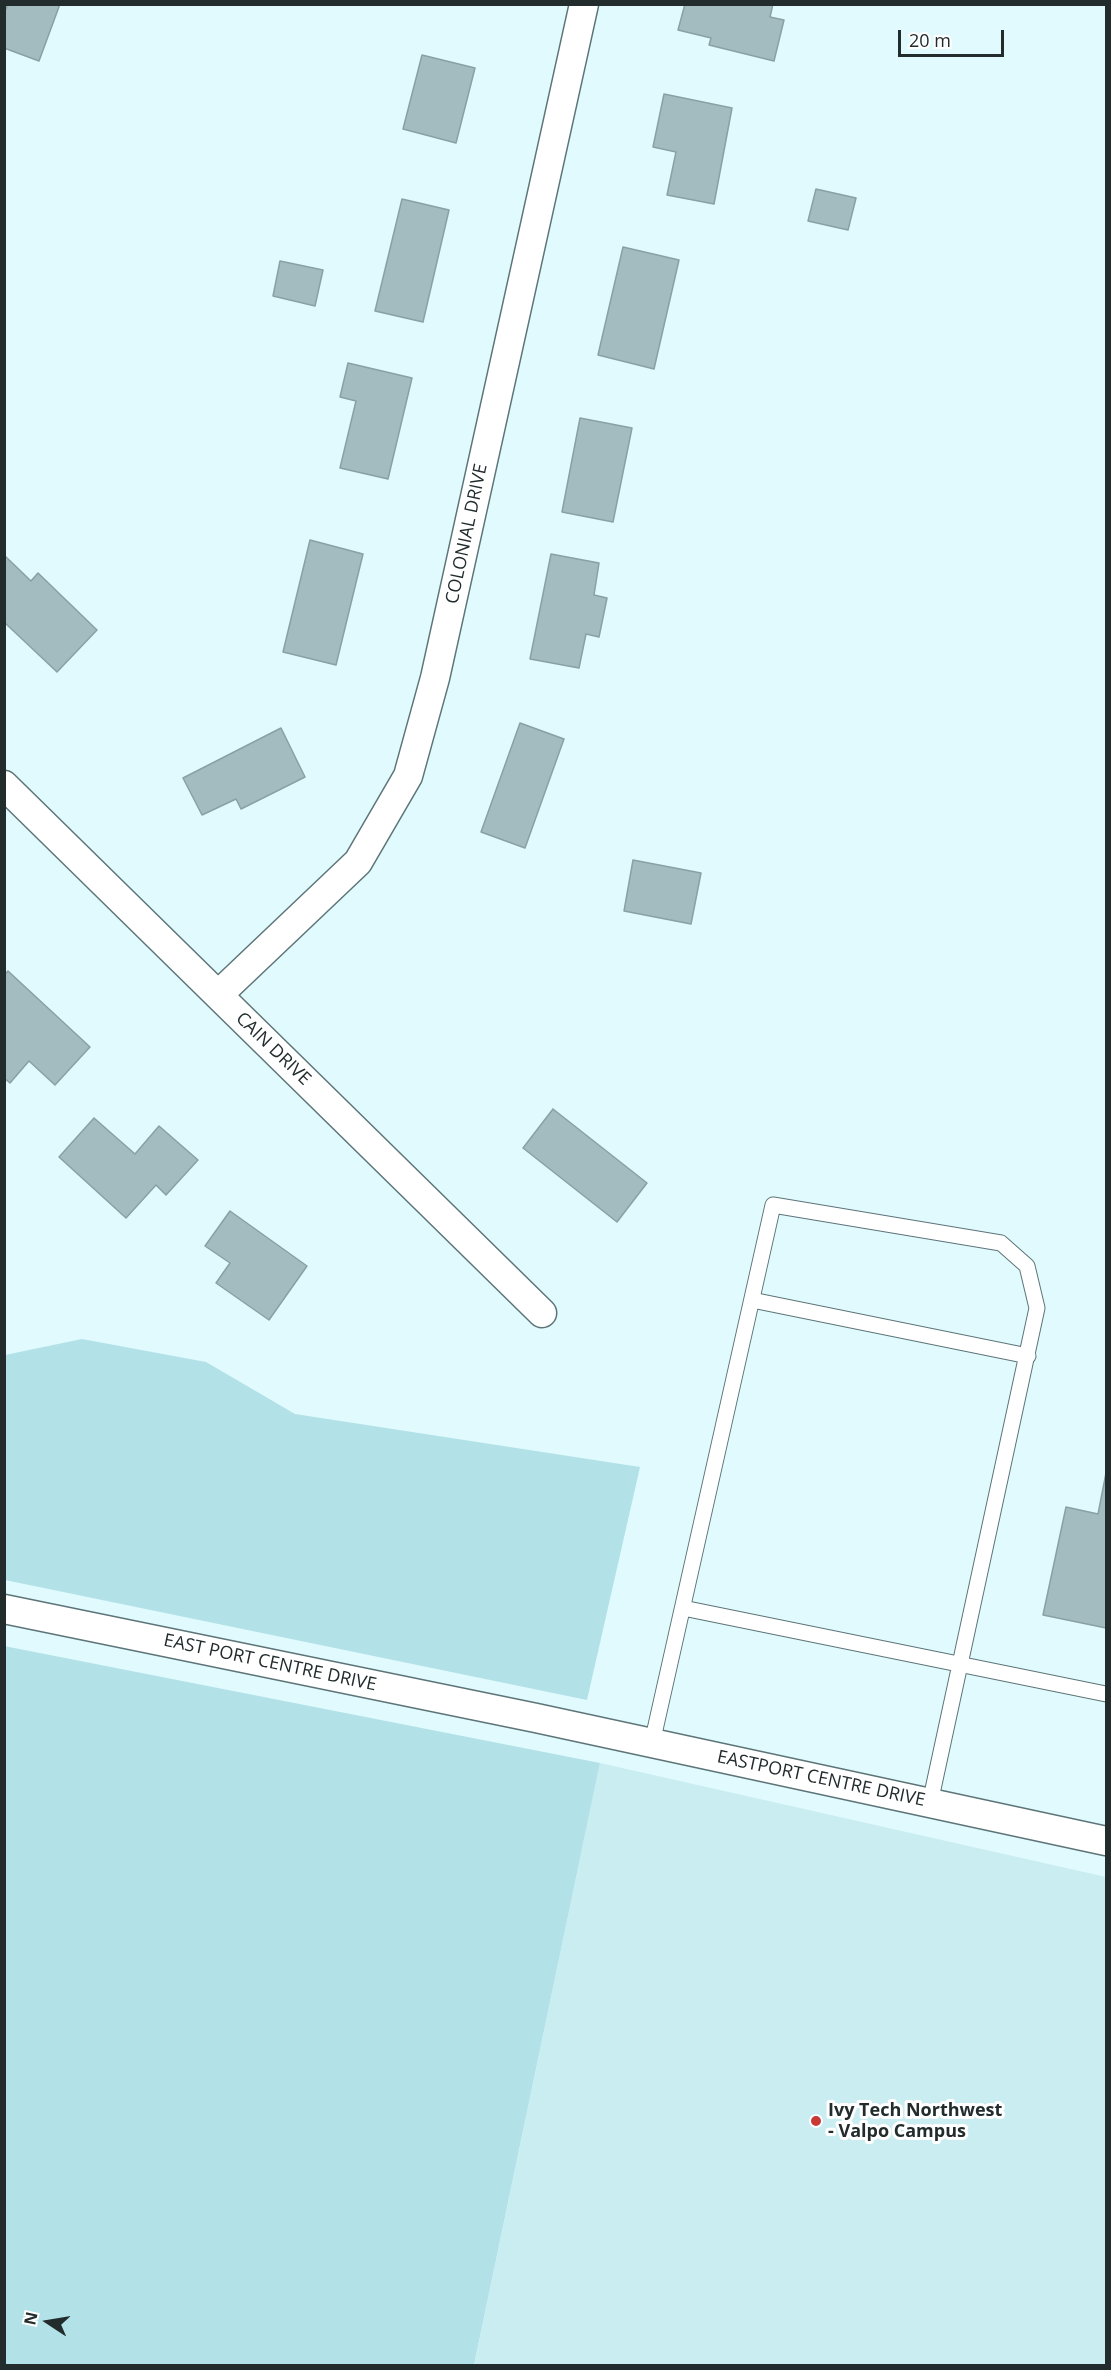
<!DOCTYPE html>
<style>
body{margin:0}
#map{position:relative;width:1111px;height:2370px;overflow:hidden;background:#e0fafe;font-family:"Open Sans",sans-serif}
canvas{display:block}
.frame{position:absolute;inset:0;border:6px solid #222c2d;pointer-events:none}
.north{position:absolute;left:18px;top:2292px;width:60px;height:60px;-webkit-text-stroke:4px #fff;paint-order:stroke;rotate:282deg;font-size:16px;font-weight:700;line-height:24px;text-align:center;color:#222c2d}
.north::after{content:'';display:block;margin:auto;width:21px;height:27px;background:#222c2d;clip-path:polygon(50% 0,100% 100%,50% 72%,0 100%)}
.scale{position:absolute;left:898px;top:30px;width:106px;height:27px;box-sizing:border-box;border:3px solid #222c2d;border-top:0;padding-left:8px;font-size:18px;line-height:21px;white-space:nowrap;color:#222c2d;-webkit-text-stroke:4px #fff;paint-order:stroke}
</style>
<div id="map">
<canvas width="1111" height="2370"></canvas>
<div class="frame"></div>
<div class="north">N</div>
<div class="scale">20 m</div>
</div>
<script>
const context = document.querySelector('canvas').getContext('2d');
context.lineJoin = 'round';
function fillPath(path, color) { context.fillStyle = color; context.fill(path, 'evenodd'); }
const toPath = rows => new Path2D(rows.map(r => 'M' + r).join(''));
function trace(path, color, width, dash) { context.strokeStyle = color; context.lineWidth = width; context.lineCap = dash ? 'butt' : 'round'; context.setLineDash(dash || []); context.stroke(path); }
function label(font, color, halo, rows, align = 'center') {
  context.font = font + ' "Open Sans",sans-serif'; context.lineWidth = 6; context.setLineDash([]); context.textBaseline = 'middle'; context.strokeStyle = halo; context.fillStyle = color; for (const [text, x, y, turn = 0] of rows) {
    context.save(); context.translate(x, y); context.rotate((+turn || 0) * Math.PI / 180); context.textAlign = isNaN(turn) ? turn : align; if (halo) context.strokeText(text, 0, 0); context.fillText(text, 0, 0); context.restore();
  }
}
fillPath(toPath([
 [600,1763,1106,1877,1106,2365,474,2366]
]), '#caedf2');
fillPath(toPath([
 [82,1339,206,1362,295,1414,640,1467,587,1700,5,1580,5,1355],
 [4,1646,600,1763,474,2365,5,2365]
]), '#b2e2e8');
const building = toPath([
 [4,4,60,4,39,61,4,48,4,13,7,7,4,4],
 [685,4,773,4,770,17,784,20,774,61,709,45,711,38,678,30,685,4],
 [422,55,475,68,456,143,403,129,422,55],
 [664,94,732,108,714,204,667,195,676,152,653,147,664,94],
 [816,189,856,198,848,230,808,221,816,189],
 [402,199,449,210,423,322,375,311,402,199],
 [623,247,679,260,654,369,598,355,623,247],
 [280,261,323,270,315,306,273,296,280,261],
 [348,363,412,378,388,479,340,468,356,401,340,397,348,363],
 [580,418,632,428,613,522,562,512,580,418],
 [310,540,363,554,336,665,283,652,310,540],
 [551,554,599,563,594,595,607,598,599,637,586,634,579,668,530,659,551,554],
 [5,556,31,581,38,573,97,630,57,672,4,622,5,556],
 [520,723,564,739,525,848,481,832,520,723],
 [281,728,305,777,241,809,236,799,202,815,183,778,281,728],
 [633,860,701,873,691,924,624,911,633,860],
 [8,971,90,1047,55,1085,29,1061,10,1083,4,1078,4,975,8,971],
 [553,1109,647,1183,617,1222,523,1148,553,1109],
 [94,1118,135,1154,159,1126,198,1160,166,1195,156,1185,126,1218,59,1157,94,1118],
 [230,1211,307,1266,269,1320,216,1283,230,1263,205,1246,230,1211],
 [1106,1473,1106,1628,1043,1615,1066,1507,1098,1514,1106,1473]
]);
fillPath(building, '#a3bcbf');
trace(building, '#89a1a5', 1.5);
const service = toPath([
 [752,1300,1028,1356],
 [683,1608,1106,1694],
 [652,1743,773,1205,1001,1243,1027,1266,1037,1308,930,1803]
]);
const minor = toPath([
 [4,785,542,1313],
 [218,995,358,862,408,776,435,678,584,4],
 [4,1609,536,1718,1106,1841]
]);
trace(service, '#5d7578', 17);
trace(minor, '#5d7578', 31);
trace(service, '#fff', 15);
trace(minor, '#fff', 28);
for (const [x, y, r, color] of [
 [816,2121,6,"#c83936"]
]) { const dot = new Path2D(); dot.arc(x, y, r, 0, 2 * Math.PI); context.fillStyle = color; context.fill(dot); trace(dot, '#fff', 2); }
label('18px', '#222c2d', '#fff', [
 ["COLONIAL DRIVE",467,534,-78],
 ["CAIN DRIVE",273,1049,44],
 ["EAST PORT CENTRE DRIVE",270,1663,12],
 ["EASTPORT CENTRE DRIVE",821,1779,12]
]);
label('bold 18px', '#222c2d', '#fff', [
 ["Ivy Tech Northwest",828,2111],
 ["- Valpo Campus",828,2132]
], 'left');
</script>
